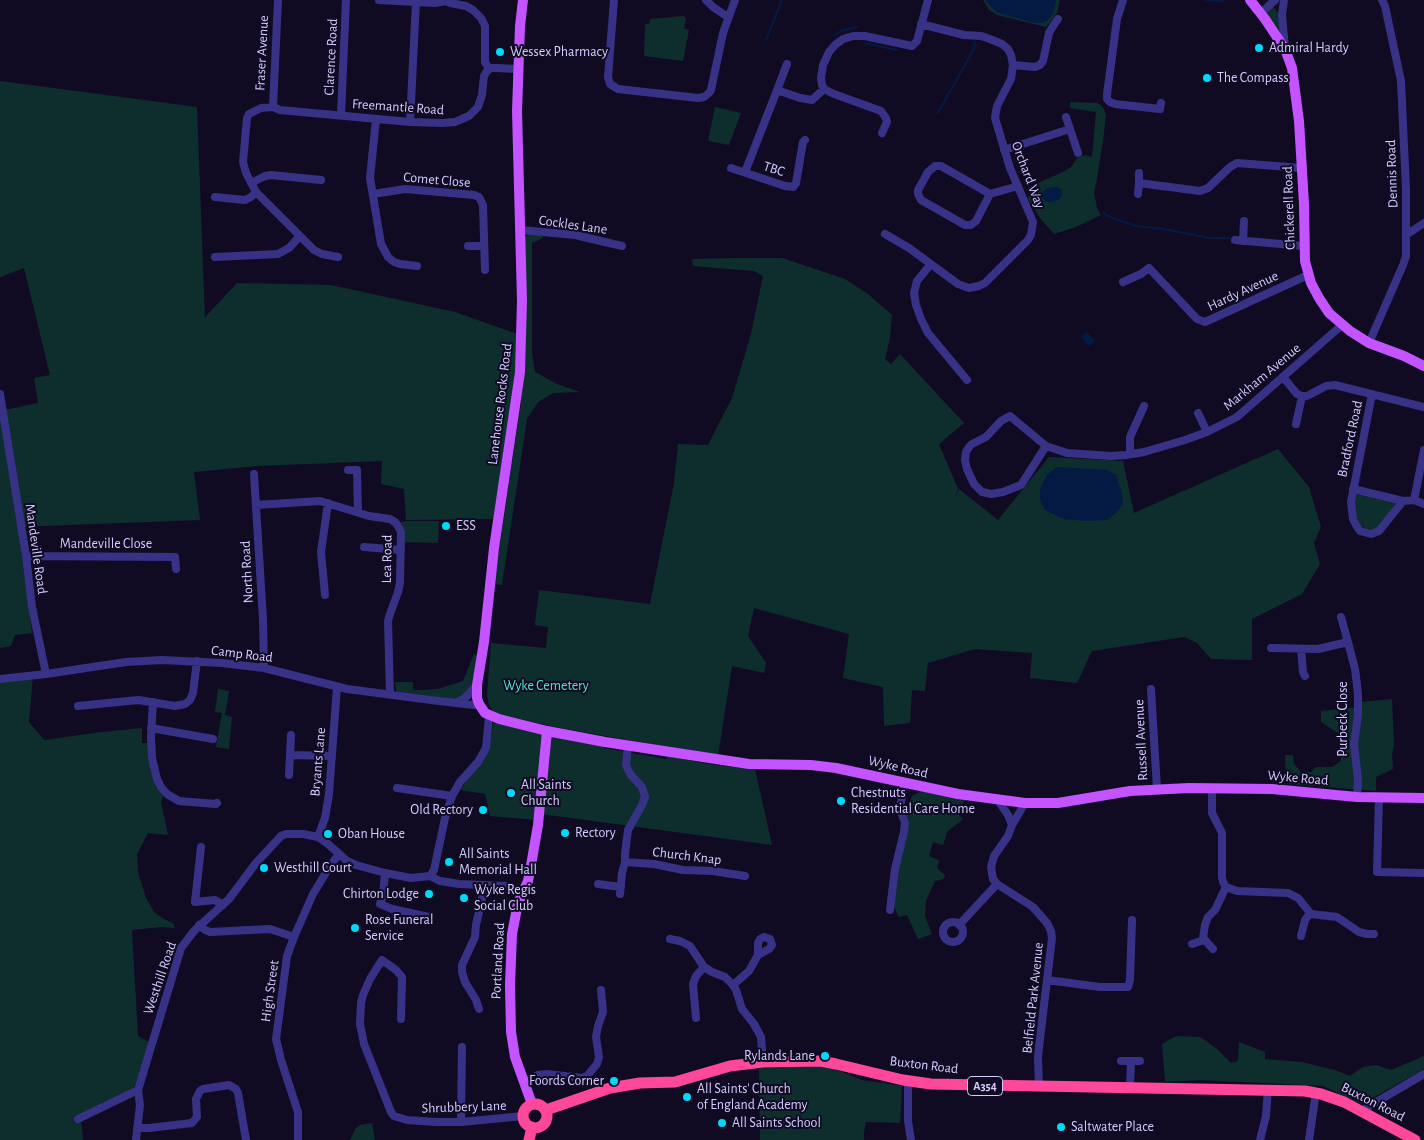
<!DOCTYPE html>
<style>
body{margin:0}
canvas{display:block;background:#100b23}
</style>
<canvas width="1424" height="1140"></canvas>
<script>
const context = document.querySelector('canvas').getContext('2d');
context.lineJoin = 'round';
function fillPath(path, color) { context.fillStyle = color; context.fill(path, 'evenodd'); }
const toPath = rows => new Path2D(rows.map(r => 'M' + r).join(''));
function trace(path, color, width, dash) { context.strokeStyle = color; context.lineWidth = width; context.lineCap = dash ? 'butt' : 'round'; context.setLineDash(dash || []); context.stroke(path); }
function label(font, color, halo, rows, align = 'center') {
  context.font = font + ' "Alegreya Sans",sans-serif'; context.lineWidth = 4; context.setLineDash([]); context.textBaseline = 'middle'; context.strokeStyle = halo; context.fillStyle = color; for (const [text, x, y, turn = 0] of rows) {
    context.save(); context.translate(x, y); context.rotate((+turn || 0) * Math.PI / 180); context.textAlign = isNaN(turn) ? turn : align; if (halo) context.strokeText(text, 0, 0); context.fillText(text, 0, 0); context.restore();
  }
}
fillPath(toPath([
 [983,0,1060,0,1057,13,1046,27,997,15,989,10],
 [1273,7,1280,15,1281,30,1279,30,1267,15,1267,12],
 [684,16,686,19,684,29,689,30,683,61,644,56,645,24,649,24,650,19],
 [0,81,197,107,205,319,206,316,237,283,331,285,455,312,520,335,494,519,406,520,404,489,381,484,382,461,257,466,194,472,200,520,18,527,32,633,15,635,11,646,0,648,0,411,38,403,34,378,50,375,24,268,0,277],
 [1070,102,1097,103,1101,105,1104,109,1106,115,1103,141,1096,184,1094,192,1097,208,1101,215,1076,227,1054,234,1040,218,1027,198,1038,183,1063,172,1071,167,1077,158,1085,155,1092,157,1096,112,1070,108],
 [715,107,741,113,729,145,708,141],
 [529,233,543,235,543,238,532,243,532,353,535,372,557,384,580,392,553,393,538,402,527,419,502,585,494,584,521,404,525,237],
 [733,258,782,258,845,279,868,294,892,315,890,338,885,359,891,364,900,354,964,423,939,444,958,489,954,499,959,489,998,520,1049,457,1123,461,1134,513,1278,449,1309,487,1321,527,1314,543,1320,564,1302,594,1252,619,1252,660,1211,659,1197,643,1184,637,1092,651,1077,683,1030,678,1032,653,975,649,928,663,925,691,912,690,910,723,884,726,883,687,843,678,849,634,754,608,748,636,766,663,764,673,732,666,718,756,560,728,500,715,493,711,489,705,487,695,491,643,546,648,548,627,535,625,539,590,650,604,674,483,678,444,708,445,732,398,751,334,763,276,754,271,693,266,692,259],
 [1355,494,1394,503,1395,506,1379,527,1373,530,1365,529,1358,521,1355,510],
 [405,521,439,521,438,543,403,542,404,531,401,522],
 [474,654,478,656,472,685,469,691,459,699,453,699,396,691,395,682,413,682,413,690,424,690,438,689,463,681],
 [33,676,29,722,44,740,94,733,142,728,142,743,148,743,164,793,161,802,168,835,148,833,137,854,138,872,146,898,154,912,162,918,174,924,174,928,162,927,132,930,138,1036,149,1042,137,1080,132,1092,81,1117,83,1140,0,1140,0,680],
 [218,689,229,691,225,715,232,717,229,749,216,747,222,713,215,712],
 [1392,699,1394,746,1392,753,1393,769,1376,777,1376,791,1289,784,1286,779,1285,755,1293,755,1294,764,1301,772,1311,772,1316,767,1332,767,1341,761,1341,735,1321,722,1321,711,1360,707,1361,702],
 [493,723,603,745,603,748,666,759,667,756,714,765,755,769,772,845,541,814,537,820,490,816,485,794,460,790,487,752,489,752],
 [924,790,962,797,966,800,956,809,956,812,963,819,947,832,943,845,933,842,929,856,939,860,937,868,945,875,944,879,935,881,926,901,925,916,932,934,918,939,907,915,899,917,892,903,903,813,910,803,912,796],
 [1176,1036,1200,1037,1216,1048,1231,1063,1238,1061,1239,1042,1265,1052,1265,1059,1302,1062,1335,1070,1350,1076,1363,1067,1376,1065,1391,1070,1424,1056,1424,1069,1362,1104,1323,1086,1201,1080,1165,1082,1162,1044],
 [827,1066,862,1080,902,1086,900,1123,866,1122,864,1133,864,1140,760,1140,759,1068],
 [372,1123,375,1140,350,1140,356,1128,360,1125]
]), '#0e2d2d');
fillPath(toPath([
 [985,0,1056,0,1054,12,1048,20,1043,23,1035,23,998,13,991,7],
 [1052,187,1057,187,1062,190,1062,195,1060,199,1051,202,1046,202,1041,196,1042,193,1046,189],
 [1087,332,1095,341,1089,347,1081,337],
 [1057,467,1107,470,1116,475,1122,493,1123,504,1116,513,1107,520,1086,521,1063,519,1045,510,1040,499,1040,488,1047,475]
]), '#051a42');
trace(toPath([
 [1206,0,1224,1],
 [832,36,841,31,857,27],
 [766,40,782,0],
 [865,43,897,50],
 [938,113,974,49,975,42],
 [1103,212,1107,216,1136,226,1163,229,1210,238,1229,238]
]), '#051a42', 2);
trace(toPath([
 [379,0,435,3,446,1,450,3,466,6,473,10,481,18,485,26,485,62,489,69],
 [614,0,608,77,610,84,618,89,698,98,704,97,709,93,711,90,723,33,735,0],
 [706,0,713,7,728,17],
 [1123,0,1117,19,1107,94,1107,99,1110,102,1115,104,1160,109,1161,103],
 [1284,0,1282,15,1285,48],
 [1261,13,1275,0],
 [921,24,964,35,981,36,990,39,1002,44,1008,49,1011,55,1013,65,1035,67,1040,65,1043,61,1049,33,1053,26,1058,19],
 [776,93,787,64],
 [273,107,278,0],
 [341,115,346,0],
 [1066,117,1078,153],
 [376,119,370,178,381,244,388,257,394,262,400,264,417,266],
 [410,122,416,2],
 [882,133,887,122,886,118,881,111,834,94,824,89,822,85,821,78,823,65,829,52,835,45,843,39,853,36,865,36,912,46,917,41,928,0],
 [1004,150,1070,129],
 [731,168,785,186,793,187,796,183,803,142,805,140],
 [745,172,776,93,780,91,800,98,812,100,824,89],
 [1139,173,1139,183,1200,191,1208,188,1230,167,1237,163,1301,168],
 [251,183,265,176,271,175,321,180],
 [373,194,405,189,474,195,479,197,483,205,485,270],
 [990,194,976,221,971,225,965,225,921,200,918,194,918,190,928,172,935,166,941,166,990,194,1018,186],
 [1138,194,1139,183],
 [215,197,245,200,251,197,256,192],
 [521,230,575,235,622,246],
 [885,234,909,248,958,284,969,288,979,286,985,283,1028,240,1031,235,1033,222,1010,168,995,118,997,106,1011,79,1013,65],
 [1406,235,1424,223],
 [1235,240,1304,246],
 [1243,241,1244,221],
 [468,246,484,246],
 [215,257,278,254,289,248,300,236],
 [338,257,322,254,314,250,256,192,246,173,243,162,247,118,249,114,261,108,273,107,280,110,410,122,442,123,455,122,469,116,478,107,482,95,484,76,487,71,491,68,496,68,518,69],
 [931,264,917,281,914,293,916,305,921,319,928,333,967,380],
 [1123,282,1141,274,1149,268,1197,319,1205,322,1308,275],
 [1369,343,1403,265,1406,256,1406,189,1401,81,1385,6,1382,0],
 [1283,377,1297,394,1302,396,1296,424],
 [0,394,26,556,32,607,46,674],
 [1372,394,1351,502,1353,519,1356,525,1360,531,1371,534,1379,531,1403,501],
 [1302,396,1307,396,1326,386,1335,385,1424,407],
 [1198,413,1207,432],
 [1046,446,1021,485,1003,492,991,494,982,492,974,484,967,469,965,460,966,452,969,447,972,444,986,437,1001,421,1010,416,1046,446,1067,453,1111,456,1126,455,1144,452,1185,440,1207,432,1237,417,1342,325],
 [1130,454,1130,437,1144,406],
 [348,470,357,470,358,512],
 [254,474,263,619,264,668],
 [1353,489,1403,501,1414,500,1424,504],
 [1414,500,1424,450],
 [256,505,320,501,369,516,390,519,395,522,398,526,401,532,400,583,398,592,390,614,388,621,390,694],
 [364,547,401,550],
 [26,556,175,557,176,569],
 [325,595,321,552,328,503],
 [1341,617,1348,642],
 [1271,648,1318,649,1348,642,1355,669,1358,694,1358,715,1354,744,1358,779,1357,797],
 [1301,649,1303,672,1305,676],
 [0,679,46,674,126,662,162,660,222,663,264,668,347,689,439,701,474,705,479,704],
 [1151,689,1157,789],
 [153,702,151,737,152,758,157,779,161,787,167,794,179,801,216,804,217,803],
 [456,703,465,698,477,685],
 [78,706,138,700,175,706,185,704,190,700,193,693,197,661],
 [151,728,213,739],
 [290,755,331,756],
 [289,775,291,735],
 [397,788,452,796],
 [1212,788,1212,813,1222,833,1222,877,1223,882,1226,887,1237,891,1288,893,1298,898,1311,914,1337,917,1359,932,1367,934,1374,934],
 [1379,798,1377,872,1424,873],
 [997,799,1008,815,1012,825],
 [1025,803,1012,825,1008,836,994,856,991,867,993,879,997,884,1033,907,1047,923,1051,931,1052,938,1038,1056,1039,1087],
 [318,837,325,818,329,794,337,687],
 [201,847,195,902,215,900,223,905],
 [625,862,654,864,683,870,713,871,745,876],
 [385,873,383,896,380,904,392,909,429,917],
 [430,876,434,870,445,818,452,796,460,782,478,762,486,748,489,716],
 [598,884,621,887],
 [620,894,622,873,625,862,625,854,628,830,642,805,645,797,642,787,630,774,626,765,628,745],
 [890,910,895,869,904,832,905,823,900,809,904,783],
 '943 932a10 10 0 1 1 20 0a10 10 0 1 1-20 0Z',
 [199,925,205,930,210,932,270,929,294,937],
 [959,925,997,884],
 [1301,936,1305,920,1310,913],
 [764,937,770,939,772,945,769,949,758,955,758,943,760,939,764,937],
 [670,939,680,941,690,946,704,967,712,972,725,977,733,985,736,990,742,1009,754,1024,761,1037,763,1062],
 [1192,944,1204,940],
 [1213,949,1203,938,1205,925,1208,917,1215,910,1226,887],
 [1047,980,1100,987,1128,987,1130,980,1132,920],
 [733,985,749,971,758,955],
 [479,1009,476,1000,465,982,462,972,462,965,475,937,476,925,485,885],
 [696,1018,693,984,696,976,704,967],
 [401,1019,402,977,396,970,382,960,370,979,363,995,361,1003,360,1024,364,1044,391,1112,394,1116,407,1120,436,1122,461,1122,523,1116],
 [1121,1061,1140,1061],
 [908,1081,908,1121,911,1140],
 [524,1082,538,1075,547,1074,582,1078,587,1076,597,1064,599,1057,596,1037,598,1026,603,1012,601,990],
 [1130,1088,1131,1061],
 [1361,1111,1424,1074],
 [78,1119,138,1090],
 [461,1122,462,1047],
 [137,1128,149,1128,192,1123,197,1117,196,1099,200,1091,203,1089,229,1085,236,1089,238,1093,246,1140],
 [136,1140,140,1105,138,1090,181,948,194,931,229,899,256,863,281,836,286,834,303,834,318,837,328,844,347,861,356,865,385,873,411,878,430,876,440,881,459,884,507,886,512,889],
 [298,1140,298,1112,281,1060,276,1039,287,956,294,937,313,894,330,866,339,854],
 [1260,1140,1266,1116,1268,1089],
 [1309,1140,1316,1092]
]), '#373286', 8);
trace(toPath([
 [523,0,520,26,517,111,522,301,520,372,494,548,484,642,477,685,477,698,479,704,485,713,499,719,547,731,605,742,749,764,811,765,836,768,958,794,1025,803,1058,803,1130,791,1189,788,1272,789,1357,797,1424,798],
 [1250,0,1265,19,1285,49,1292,68,1299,121,1304,204,1305,261,1311,283,1319,298,1329,313,1350,331,1369,343,1404,356,1424,366],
 [532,1104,515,1057,511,1032,510,985,512,934,518,903,528,881,530,871,538,825,547,731]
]), '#c354ff', 10);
trace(toPath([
 '523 1116a12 12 0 1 1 24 0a12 12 0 1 1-24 0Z',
 [546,1110,610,1088,640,1083,675,1082,730,1066,763,1062,821,1061,836,1064,903,1080,931,1084,1305,1091,1321,1094,1344,1102,1415,1140],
 [529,1140,532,1127]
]), '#ff489b', 11);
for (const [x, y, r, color] of [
 [1259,48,5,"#00d9f8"],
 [500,52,5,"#00d9f8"],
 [1207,78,5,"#00d9f8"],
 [446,526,5,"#00d9f8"],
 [511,793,5,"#00d9f8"],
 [841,801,5,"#00d9f8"],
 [483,810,5,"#00d9f8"],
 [565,833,5,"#00d9f8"],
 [328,834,5,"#00d9f8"],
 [449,862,5,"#00d9f8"],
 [264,868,5,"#00d9f8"],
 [429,894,5,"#00d9f8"],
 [464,898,5,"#00d9f8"],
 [355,928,5,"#00d9f8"],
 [825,1056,5,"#00d9f8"],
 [614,1081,5,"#00d9f8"],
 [687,1097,5,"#00d9f8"],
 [722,1123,5,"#00d9f8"],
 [1061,1127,5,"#00d9f8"]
]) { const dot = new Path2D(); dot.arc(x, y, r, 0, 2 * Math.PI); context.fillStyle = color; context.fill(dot); trace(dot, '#100b23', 2); }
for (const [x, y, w] of [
 [985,1086,35]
]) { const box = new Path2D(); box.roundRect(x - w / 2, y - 9.5, w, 19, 4); context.fillStyle = '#100b23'; context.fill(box); trace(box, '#d4cdff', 1); }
label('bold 12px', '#d4cdff', null, [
 ["A354",985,1086]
]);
label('14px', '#d4cdff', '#100b23', [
 ["Admiral Hardy",1269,48],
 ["Wessex Pharmacy",510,52],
 ["The Compass",1217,78],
 ["ESS",456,526],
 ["All Saints",521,785],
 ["Church",521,801],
 ["Chestnuts",851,793],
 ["Residential Care Home",851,809],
 ["Old Rectory",473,810,"right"],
 ["Rectory",575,833],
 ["Oban House",338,834],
 ["All Saints",459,854],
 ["Memorial Hall",459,870],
 ["Westhill Court",274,868],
 ["Wyke Regis",474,890],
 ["Social Club",474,906],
 ["Chirton Lodge",419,894,"right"],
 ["Rose Funeral",365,920],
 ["Service",365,936],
 ["Rylands Lane",815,1056,"right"],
 ["Foords Corner",604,1081,"right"],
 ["All Saints' Church",697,1089],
 ["of England Academy",697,1105],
 ["All Saints School",732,1123],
 ["Saltwater Place",1071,1127]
], 'left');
label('14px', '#d4cdff', '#100b23', [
 ["Fraser Avenue",262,53,-87],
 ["Clarence Road",331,57,-87],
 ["Freemantle Road",398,107,4],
 ["TBC",774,169,18],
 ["Dennis Road",1392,174,-92],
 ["Orchard Way",1028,175,69],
 ["Comet Close",437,180,5],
 ["Chickerell Road",1289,208,-92],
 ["Cockles Lane",573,225,8],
 ["Hardy Avenue",1243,291,-25],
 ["Markham Avenue",1262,377,-40],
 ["Lanehouse Rocks Road",500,404,-83],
 ["Bradford Road",1350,439,-78],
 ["Mandeville Close",106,544],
 ["Mandeville Road",36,549,82],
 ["Lea Road",387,559,-89],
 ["North Road",247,572,-93],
 ["Camp Road",242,654,7],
 ["Purbeck Close",1343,719,-90],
 ["Russell Avenue",1141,740,-93],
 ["Bryants Lane",318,762,-85],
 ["Wyke Road",898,767,13],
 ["Wyke Road",1298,778,5],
 ["Church Knap",687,856,7],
 ["Portland Road",498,961,-87],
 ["Westhill Road",160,978,-71],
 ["High Street",270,991,-82],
 ["Belfield Park Avenue",1033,998,-84],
 ["Buxton Road",924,1065,7],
 ["Buxton Road",1373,1102,27],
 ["Shrubbery Lane",464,1107,-2]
]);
label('14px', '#4fe9c7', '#100b23', [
 ["Wyke Cemetery",546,686]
]);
</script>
